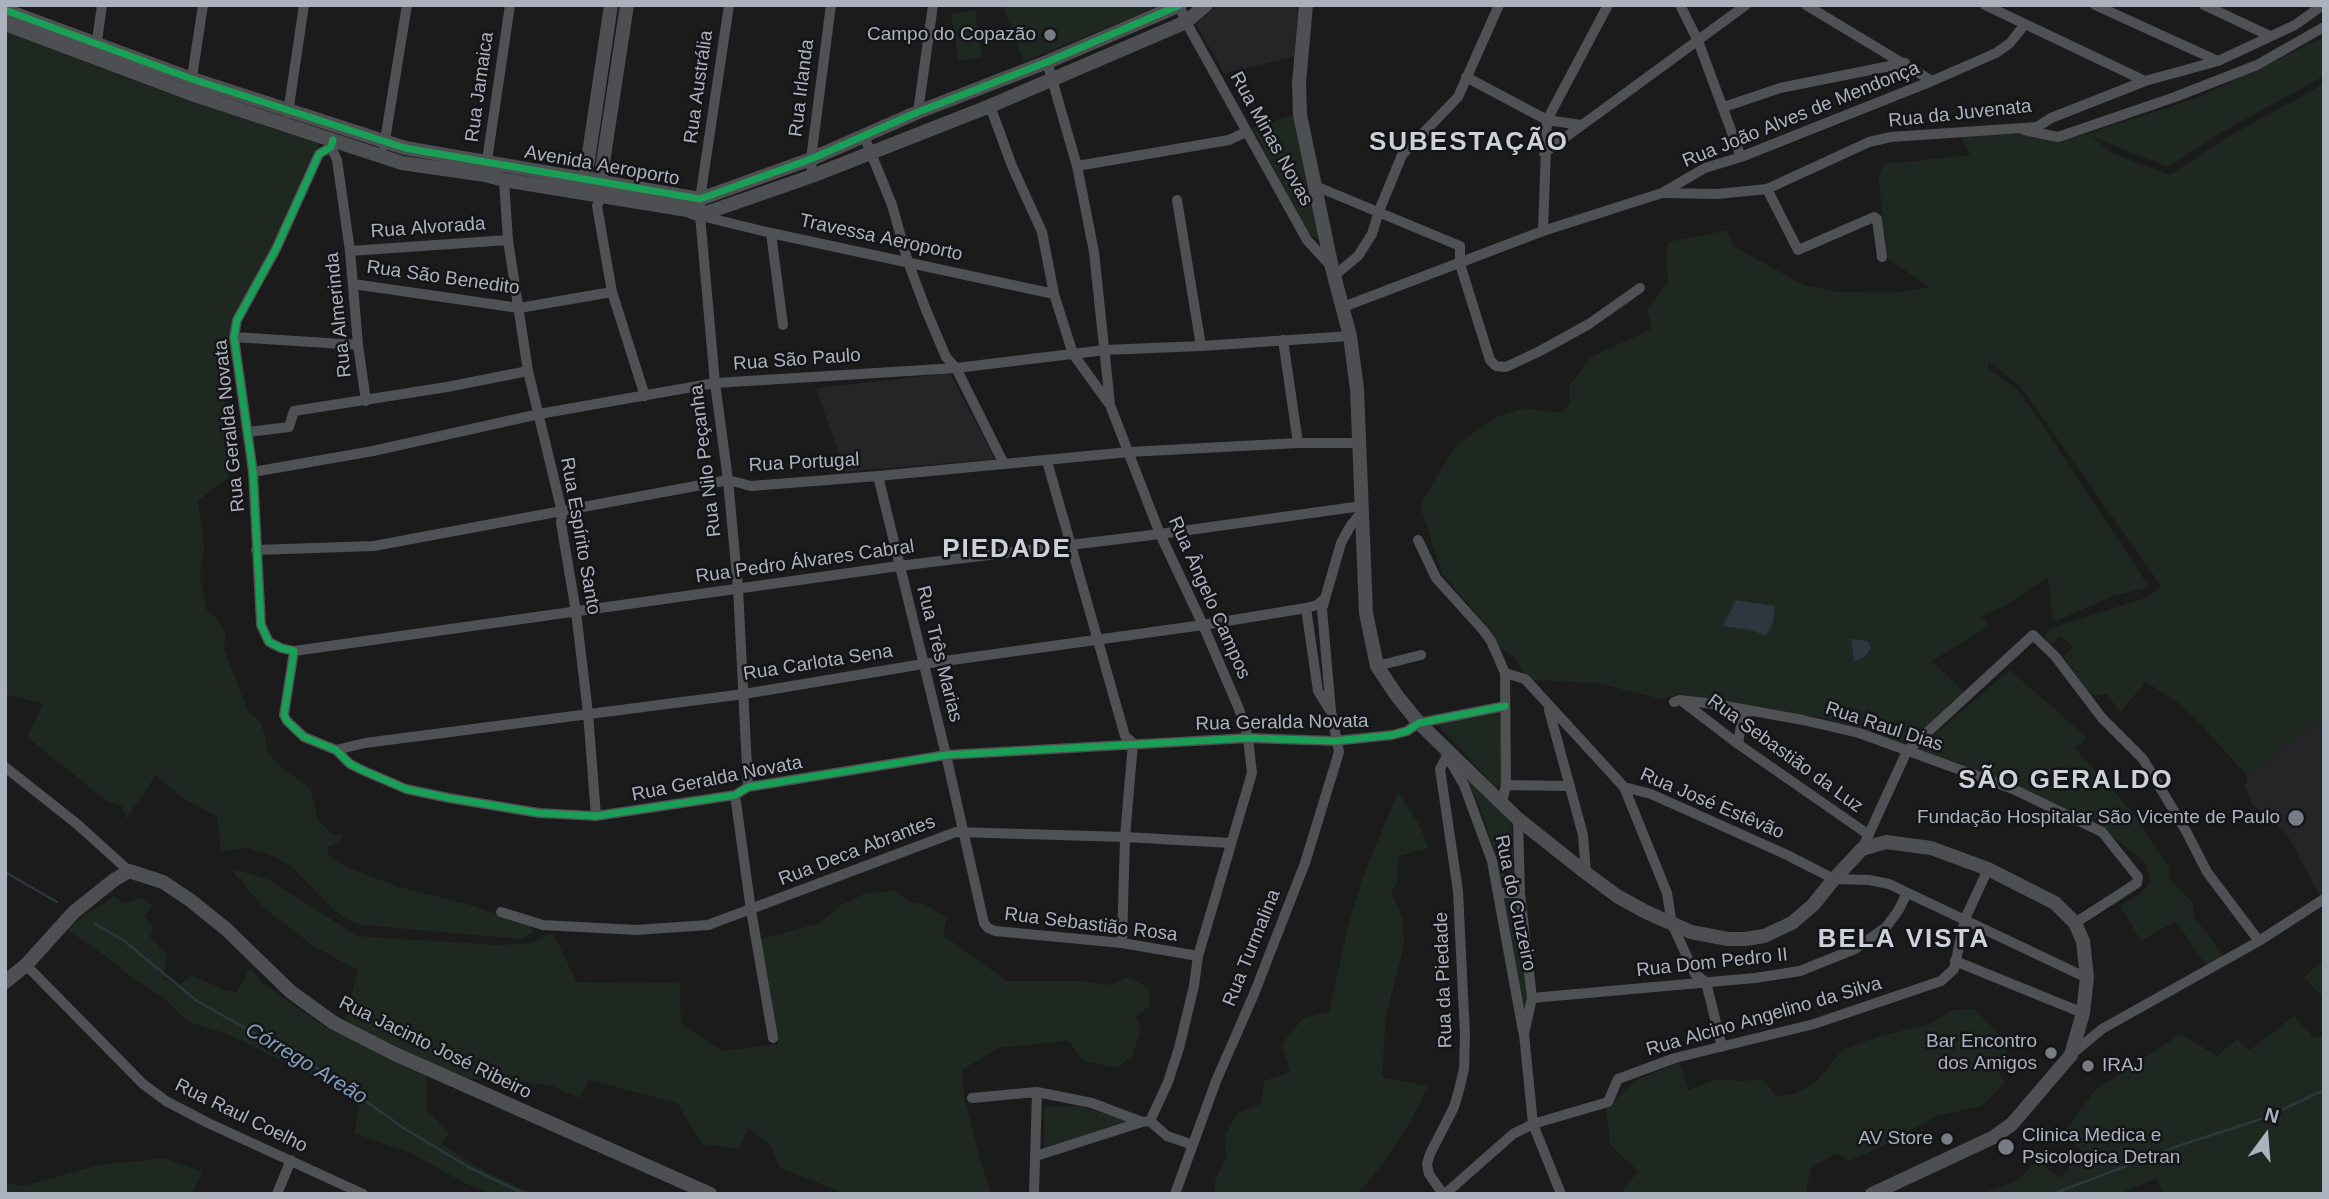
<!DOCTYPE html>
<meta charset="utf-8">
<style>
body{margin:0}
#map{position:relative;width:2329px;height:1199px;overflow:hidden;background:#1b1b1c;font-family:Helvetica,sans-serif}
canvas{display:block}
.frame{position:absolute;inset:0;border:7px solid #acb1be;pointer-events:none}
.north{position:absolute;left:2231px;top:1101px;width:70px;height:70px;-webkit-text-stroke:5px #151518;paint-order:stroke;rotate:16deg;font-size:19px;font-weight:700;line-height:28px;text-align:center;color:#acb1be}
.north::after{content:'';display:block;margin:auto;width:24px;height:32px;background:#acb1be;clip-path:polygon(50% 0,100% 100%,50% 72%,0 100%)}
</style>
<div id="map">
<canvas width="2329" height="1199"></canvas>
<div class="frame"></div>
<div class="north">N</div>
</div>
<script>
const context = document.querySelector('canvas').getContext('2d');
context.lineJoin = 'round';
function fillPath(path, color) { context.fillStyle = color; context.fill(path, 'evenodd'); }
const toPath = rows => new Path2D(rows.map(r => 'M' + r).join(''));
function trace(path, color, width, dash) { context.strokeStyle = color; context.lineWidth = width; context.lineCap = dash ? 'butt' : 'round'; context.setLineDash(dash || []); context.stroke(path); }
function label(font, color, halo, rows, align = 'center') {
  context.font = font + ' Helvetica,sans-serif'; context.lineWidth = 5; context.setLineDash([]); context.textBaseline = 'middle'; context.strokeStyle = halo; context.fillStyle = color; for (const [text, x, y, turn = 0] of rows) {
    context.save(); context.translate(x, y); context.rotate((+turn || 0) * Math.PI / 180); context.textAlign = isNaN(turn) ? turn : align; if (halo) context.strokeText(text, 0, 0); context.fillText(text, 0, 0); context.restore();
  }
}
fillPath(toPath([
 [1218,5,1298,5,1294,57,1224,73,1196,24],
 [950,373,995,459,845,472,816,388],
 [2324,718,2324,903,2286,833,2251,803,2245,786,2247,776,2282,747]
]), '#252528');
fillPath(toPath([
 [1003,5,1150,5,1152,9,1023,62],
 [975,10,982,57,958,61,951,14],
 [5,31,162,91,256,119,317,140,320,144,277,237,232,318,232,358,224,410,236,455,228,478,198,501,203,532,204,552,200,576,206,609,217,619,226,635,224,648,248,712,260,721,266,738,266,749,278,765,310,788,318,819,332,835,343,835,339,843,328,846,328,854,339,863,359,872,399,887,467,904,530,925,533,933,520,939,363,925,346,919,334,910,290,865,270,855,247,848,221,851,217,816,184,799,156,775,126,819,121,805,107,801,27,737,43,704,9,695,5,696],
 [2324,37,2324,76,2222,132,2168,167,2090,136,2114,154,2170,175,2226,138,2324,84,2324,718,2282,747,2247,776,2198,721,2177,702,2146,682,2120,712,2107,694,2090,695,2064,657,2073,647,2060,636,2050,645,2045,637,2047,631,2055,627,2145,598,2161,586,2020,386,1988,361,1988,368,2017,389,2039,419,2149,587,2113,596,2053,622,2048,577,2011,603,1981,616,1989,626,1932,661,1963,691,1906,747,1828,719,1680,694,1661,699,1597,683,1532,680,1524,673,1514,657,1501,649,1487,626,1442,574,1420,505,1453,450,1461,442,1494,418,1525,408,1560,413,1570,404,1569,386,1591,357,1652,329,1647,309,1668,282,1666,263,1668,242,1728,230,1733,246,1804,285,1839,292,1893,293,1930,287,1888,259,1878,176,1884,164,1970,155,1960,136,2021,134,2059,140,2087,134,2199,97],
 [1295,114,1302,160,1323,241,1310,235,1252,128],
 [2010,670,2087,738,2075,748,2131,811,2170,868,2168,877,2193,903,2194,917,2224,956,2207,967,2176,921,2141,941,2120,906,2142,892,2151,883,2146,864,2097,824,2003,780,1917,749],
 [1500,713,1502,785,1496,787,1437,724],
 [1460,771,1511,822,1517,886,1502,887,1495,853,1479,804],
 [1398,792,1420,826,1428,848,1399,856,1397,884,1391,892,1402,917,1404,946,1386,1016,1382,1077,1427,1086,1422,1099,1406,1129,1384,1163,1358,1194,1215,1194,1215,1180,1226,1158,1225,1135,1238,1112,1261,1104,1264,1081,1290,1072,1282,1044,1303,1018,1329,1012,1347,930,1363,876],
 [230,868,270,880,357,936,498,945,532,943,553,933,577,982,680,983,681,1023,722,1051,778,1044,758,940,820,923,839,906,864,894,895,890,910,902,924,904,947,918,943,935,1007,981,1086,981,1108,985,1129,977,1148,988,1150,1006,1136,1016,1141,1027,1133,1055,1116,1068,1084,1061,1068,1041,998,1048,962,1070,964,1096,979,1156,991,1194,846,1194,780,1168,769,1143,748,1128,740,1149,702,1144,677,1103,589,1080,579,1098,550,1085,464,1078,344,1022,358,970,315,947,264,908],
 [115,896,123,904,141,898,152,906,145,916,153,928,150,937,167,955,163,979,178,986,192,976,226,990,237,992,250,968,264,984,328,1029,427,1073,426,1109,450,1134,441,1144,488,1173,534,1194,501,1194,486,1191,466,1184,413,1154,354,1133,359,1107,332,1085,225,1033,188,1022,164,998,132,978,107,957,68,930,84,915],
 [1504,897,1518,897,1527,999,1524,1020],
 [2324,959,2324,999,2304,977],
 [1974,1009,1998,1033,2007,1053,1992,1061,2005,1083,1982,1106,1937,1116,1906,1133,1898,1139,1849,1161,1837,1153,1811,1168,1806,1194,1694,1194,1693,1192,1690,1194,1627,1194,1623,1190,1638,1171,1610,1145,1606,1108,1636,1080,1680,1062,1688,1090,1718,1079,1743,1081,1763,1079,1776,1096,1794,1094,1816,1082,1843,1049,1881,1036,1929,1024,1953,1010],
 [2294,1016,2315,1039,2324,1034,2324,1194,2163,1194,2157,1178,2118,1194,1981,1194,2017,1181,2037,1161,2061,1178,2081,1151,2064,1132,2095,1090,2181,1034,2217,1056,2237,1039,2250,1050],
 [1079,1106,1131,1121,1044,1150,1044,1107],
 [165,1158,202,1172,192,1194,5,1194,5,1182,23,1186,99,1165]
]), '#1e2720');
fillPath(toPath([
 [1736,600,1775,606,1773,622,1766,636,1751,630,1723,626],
 [1851,639,1868,641,1871,648,1865,657,1854,662]
]), '#2c373f');
trace(toPath([
 [5,872,57,902],
 [95,924,123,940,197,1001,327,1074,405,1129,472,1169,525,1194],
 [2053,1194,2181,1145,2267,1117,2324,1090]
]), '#2c373f', 2.5);
trace(toPath([
 [729,5,700,199,700,215,715,383,728,480,738,588,748,787],
 [1179,5,1186,22,1307,240,1330,265],
 [1680,5,1698,41,1741,157],
 [1806,5,1932,81],
 [1985,5,2145,81],
 [2095,5,2218,61],
 [2204,5,2270,36],
 [96,48,102,5],
 [1047,62,1077,166,1094,252,1110,404],
 [1466,77,1547,120,1581,125],
 [191,84,203,5],
 [990,106,1012,166,1042,232,1054,294,1073,354,1110,405,1160,534,1203,625,1239,709,1248,738,1252,773,1198,956,1194,986,1179,1048,1168,1082,1150,1121],
 [1724,107,1780,88,1905,63],
 [918,112,933,5],
 [288,113,304,5],
 [2024,130,2058,137,2175,97,2257,65,2324,27],
 [864,136,892,205,908,262,926,310,946,357,956,368,1004,464],
 [333,140,331,147,319,154,276,249,237,320,234,337,253,472,261,625,269,642,281,648,294,651,284,715,287,721,304,737,336,750,350,764,362,770,406,789,449,798,539,813,596,816,735,795,748,787,946,755,1248,738,1335,741,1392,735,1407,731,1419,723,1505,706],
 [384,146,407,5],
 [331,147,337,160,350,251,358,345,366,401],
 [1544,153,1746,5],
 [1077,166,1229,140,1246,132],
 [486,167,510,5],
 [812,176,811,159,831,5],
 [504,180,508,240,528,371,562,512,561,523,576,612,588,713,596,816],
 [1313,185,1460,246,1460,264,1490,360,1496,366,1506,367,1540,351,1589,324,1640,288],
 [1767,189,1798,250,1874,217,1877,219,1882,257],
 [1663,193,1717,194,1767,189,1869,142,1891,137,2037,127,2051,118,2145,81,2218,61,2295,25,2323,5],
 [601,197,597,206,612,292,645,396],
 [1177,200,1201,346],
 [701,216,771,233,1054,294],
 [1543,231,1547,120,1608,5],
 [771,233,783,325],
 [350,251,508,240],
 [1335,275,1358,256,1372,234,1379,211,1402,155,1458,97,1499,5],
 [353,284,519,308,612,292],
 [1343,307,1543,231,1662,193,1705,168,1741,157,1932,81,1996,53,2010,43,2025,24],
 [234,337,358,345],
 [1283,340,1298,443],
 [248,432,289,427,294,411,447,387,528,371],
 [1047,461,1125,736,1133,743,1125,837,1122,943],
 [253,472,373,451,539,414,715,383,956,368,1105,350,1201,346,1350,336],
 [878,476,946,755,984,923,988,928,995,931,1122,943,1198,956],
 [1418,540,1436,578,1483,630,1491,641,1505,673,1506,785,1502,802],
 [256,550,374,546,728,480,751,486,878,476,1129,452,1298,443,1358,443],
 [1306,608,1318,691,1329,709],
 [294,651,899,566,1160,534,1362,506],
 [1377,666,1421,655],
 [1505,673,1525,679,1624,787,1651,794,1785,854,1834,879,1869,880,1889,884,2087,978],
 [1682,701,1738,744,1869,835],
 [1674,702,1680,700,1714,704,1803,720,1859,733,2013,789,2102,832,2138,877,2137,883,2075,923],
 [1549,710,1583,835,1586,873],
 [1738,744,1741,725,1748,710],
 [336,750,365,743,744,694,923,664,1203,625,1306,608,1317,605,1324,599],
 [1446,754,1464,785,1492,861,1523,1031],
 [5,767,77,824,129,871],
 [1506,785,1570,786],
 [1624,787,1667,893,1672,924,1695,974,1706,982,1722,1047],
 [735,795,751,910,773,1038],
 [1518,819,1520,893,1532,998,1524,1034,1533,1124,1561,1194],
 [1862,849,1907,751,2033,635,2055,656,2102,718,2143,759,2186,831,2207,872,2259,941],
 [1500,893,1520,893],
 [501,912,543,925,636,930,708,925,956,832,1125,837,1231,843],
 [1955,961,2083,1013],
 [26,965,143,1084,166,1101,208,1123,363,1194],
 [1532,998,1755,978,1800,971,1855,949,1886,927,1898,911,1907,893],
 [2072,1054,2102,1029,2259,941,2324,899],
 [972,1098,1037,1092,1092,1103,1142,1122,1150,1121],
 [1150,1121,1167,1136,1193,1145],
 [1036,1156,1142,1122],
 [277,1194,291,1160],
 [1034,1194,1037,1092],
 [1175,1194,1216,1081,1254,994,1305,863,1339,752,1331,711,1322,609,1341,543,1351,525,1362,512],
 [1443,1194,1429,1174,1427,1164,1430,1154,1454,1107,1459,1090,1464,1069,1465,1036,1458,891,1440,769,1447,756],
 [1445,1194,1513,1134,1533,1124,1608,1102,1618,1079,1675,1058,1814,1024,1941,981,1954,969,1965,919,1988,869]
]), '#505155', 10);
trace(toPath([
 [1306,5,1299,83,1300,115,1332,268,1350,336,1357,389,1366,613,1377,666,1397,696,1419,723,1518,819,1586,873,1617,896,1646,912,1691,932,1728,939,1745,939,1764,936,1792,923,1813,905,1834,879,1862,849,1886,842,1931,848,1988,869,2055,903,2075,923,2083,941,2087,978,2083,1013,2071,1055,2012,1124,1994,1137,1872,1194],
 [5,10,192,79,405,148,700,199,811,159,918,112,1047,62,1180,5],
 [5,24,189,93,402,163,485,175,504,180,687,210,700,215,812,176,990,106,1186,22,1206,5],
 [584,187,611,5],
 [600,191,600,182,627,5],
 [5,982,26,965,74,912,114,880,129,871,163,882,190,900,226,929,291,992,334,1023,395,1054,710,1194]
]), '#4e4f53', 14);
trace(toPath([
 [5,10,192,79,405,148,700,199,811,159,918,112,1047,62,1180,5],
 [333,140,331,147,319,154,276,249,237,320,234,337,253,472,261,625,269,642,281,648,294,651,284,715,287,721,304,737,336,750,350,764,362,770,406,789,449,798,539,813,596,816,735,795,748,787,946,755,1248,738,1335,741,1392,735,1407,731,1419,723,1505,706]
]), '#1a9f57', 7);
for (const [x, y, r, color] of [
 [1050,35,7,"#797c85"],
 [2296,818,9,"#797c85"],
 [2051,1053,7,"#797c85"],
 [2088,1066,7,"#797c85"],
 [1947,1139,7,"#797c85"],
 [2006,1147,9,"#797c85"]
]) { const dot = new Path2D(); dot.arc(x, y, r, 0, 2 * Math.PI); context.fillStyle = color; context.fill(dot); trace(dot, '#151518', 2.5); }
label('19px', '#acb1be', '#151518', [
 ["Campo do Copazão",1036,35],
 ["Fundação Hospitalar São Vicente de Paulo",2280,818],
 ["Bar Encontro",2037,1042],
 ["dos Amigos",2037,1064],
 ["IRAJ",2102,1066,"left"],
 ["Clinica Medica e",2022,1136,"left"],
 ["Psicologica Detran",2022,1158,"left"],
 ["AV Store",1933,1139]
], 'right');
label('19px', '#acb1be', '#151518', [
 ["Rua Jamaica",480,87,-82],
 ["Rua Austrália",699,87,-82],
 ["Rua Irlanda",802,88,-83],
 ["Rua da Juvenata",1960,114,-6],
 ["Rua João Alves de Mendonça",1801,115,-22],
 ["Rua Minas Novas",1271,139,61],
 ["Avenida Aeroporto",602,166,10],
 ["Rua Alvorada",428,228,-4],
 ["Travessa Aeroporto",881,238,12],
 ["Rua São Benedito",443,278,8],
 ["Rua Almerinda",339,315,-96],
 ["Rua São Paulo",797,360,-4],
 ["Rua Geralda Novata",230,426,-96],
 ["Rua Nilo Peçanha",706,461,-97],
 ["Rua Portugal",804,463,-3],
 ["Rua Espírito Santo",580,536,80],
 ["Rua Pedro Álvares Cabral",805,562,-8],
 ["Rua Ângelo Campos",1209,598,66],
 ["Rua Três Marias",939,654,76],
 ["Rua Carlota Sena",818,663,-9],
 ["Rua Geralda Novata",1282,723,-1],
 ["Rua Raul Dias",1884,727,18],
 ["Rua Sebastião da Luz",1785,754,36],
 ["Rua Geralda Novata",717,779,-11],
 ["Rua José Estêvão",1712,804,23],
 ["Rua Deca Abrantes",857,851,-21],
 ["Rua do Cruzeiro",1515,903,78],
 ["Rua Sebastião Rosa",1091,925,7],
 ["Rua Turmalina",1252,948,-68],
 ["Rua Dom Pedro II",1712,963,-6],
 ["Rua da Piedade",1444,980,-92],
 ["Rua Alcino Angelino da Silva",1764,1017,-16],
 ["Rua Jacinto José Ribeiro",435,1048,26],
 ["Rua Raul Coelho",241,1116,26]
]);
label('italic 21px', '#80a0bb', '#151518', [
 ["Córrego Areão",306,1064,31]
]);
context.letterSpacing = '2px';
label('bold 26px', '#cdd1d9', '#151518', [
 ["SUBESTAÇÃO",1469,143],
 ["PIEDADE",1007,550],
 ["SÃO GERALDO",2066,781],
 ["BELA VISTA",1904,940]
]);
context.letterSpacing = '0px';
</script>
